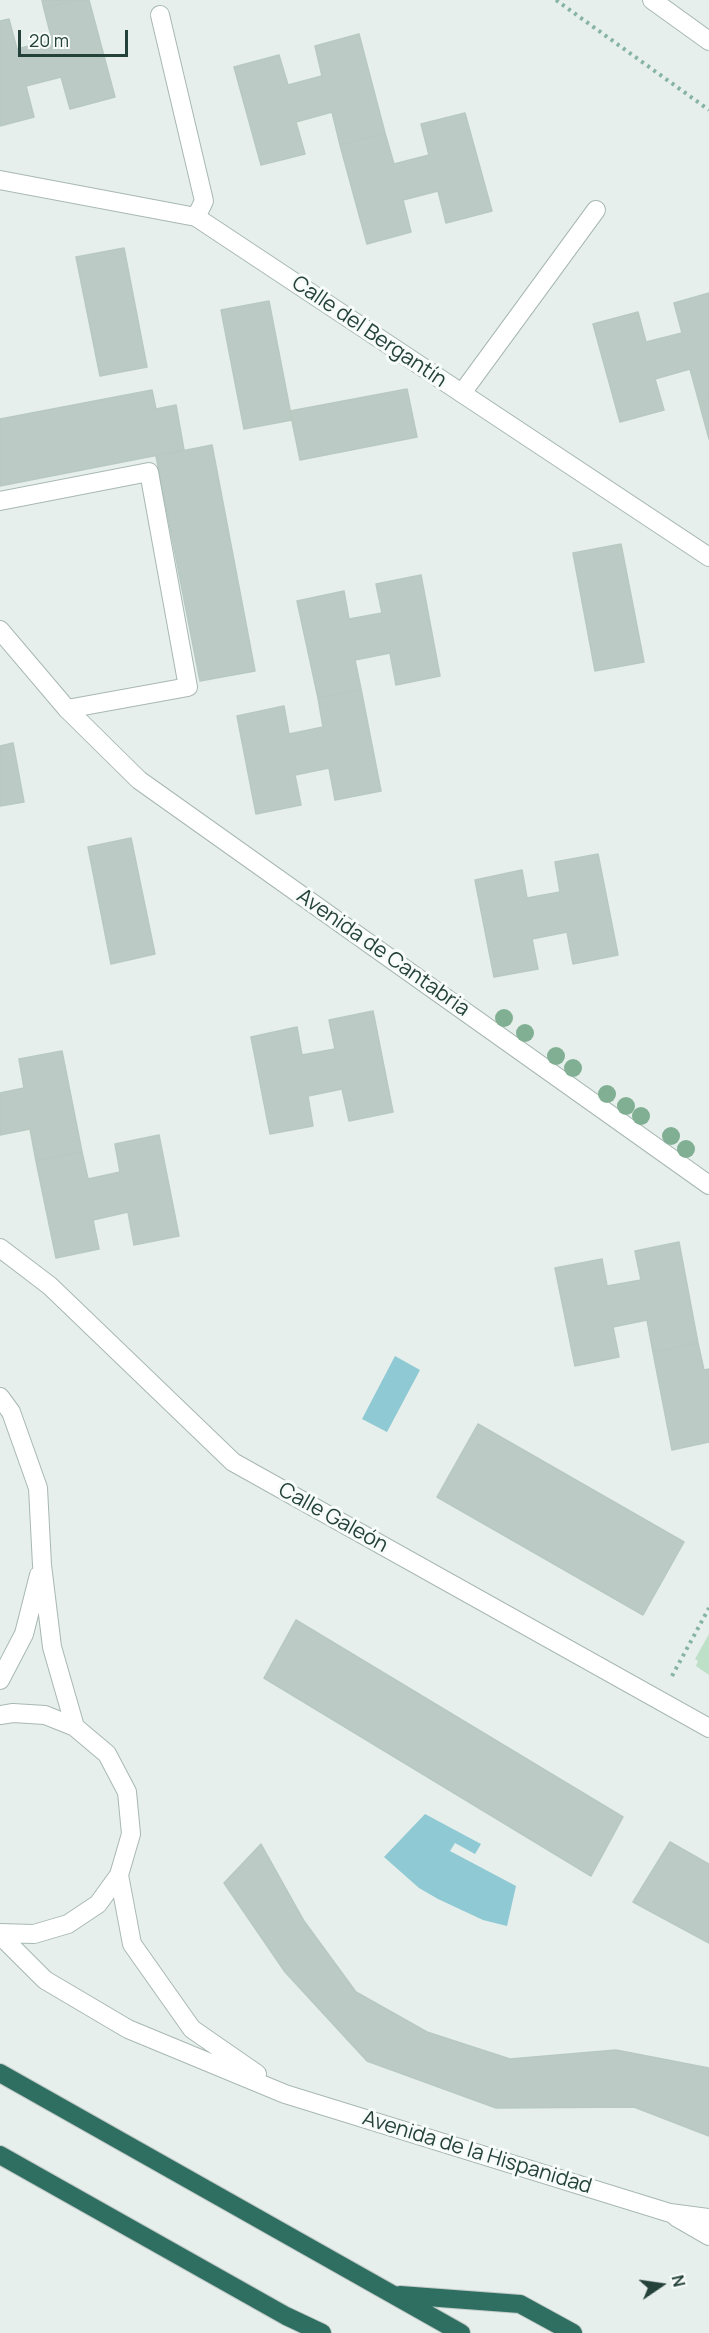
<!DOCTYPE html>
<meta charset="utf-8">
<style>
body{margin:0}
#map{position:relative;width:709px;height:2333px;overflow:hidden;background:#e6efeb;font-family:Manrope,sans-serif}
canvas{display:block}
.north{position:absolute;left:631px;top:2255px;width:60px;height:60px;-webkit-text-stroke:4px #f7fbf9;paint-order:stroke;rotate:77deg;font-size:16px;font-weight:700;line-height:24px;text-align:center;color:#24423a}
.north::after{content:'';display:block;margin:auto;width:21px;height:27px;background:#24423a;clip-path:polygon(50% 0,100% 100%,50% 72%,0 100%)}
.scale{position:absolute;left:18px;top:30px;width:110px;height:27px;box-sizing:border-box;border:3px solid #24423a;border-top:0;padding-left:8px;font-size:18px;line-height:21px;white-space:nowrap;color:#24423a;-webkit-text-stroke:4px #f7fbf9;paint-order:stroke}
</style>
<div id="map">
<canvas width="709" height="2333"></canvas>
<div class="north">N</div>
<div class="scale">20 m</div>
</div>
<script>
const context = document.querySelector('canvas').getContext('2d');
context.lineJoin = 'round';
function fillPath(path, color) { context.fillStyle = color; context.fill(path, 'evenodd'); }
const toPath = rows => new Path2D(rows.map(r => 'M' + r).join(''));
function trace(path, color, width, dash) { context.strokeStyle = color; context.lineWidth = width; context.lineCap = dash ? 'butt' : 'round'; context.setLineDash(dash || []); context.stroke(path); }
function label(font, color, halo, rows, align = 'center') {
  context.font = font + ' Manrope,sans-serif'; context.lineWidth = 6; context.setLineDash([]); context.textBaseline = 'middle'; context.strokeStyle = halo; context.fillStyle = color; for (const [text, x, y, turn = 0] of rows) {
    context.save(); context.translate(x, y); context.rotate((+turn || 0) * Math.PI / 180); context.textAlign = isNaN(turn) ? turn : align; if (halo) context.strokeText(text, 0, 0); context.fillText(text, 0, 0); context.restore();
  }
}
fillPath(toPath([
 [709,1634,709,1675,696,1666,698,1661,695,1659]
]), '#bfe0c8');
fillPath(toPath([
 [395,1356,420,1370,387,1432,362,1419],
 [425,1814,481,1844,475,1854,455,1843,450,1851,516,1886,507,1926,483,1920,438,1899,419,1888,384,1857]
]), '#8ec9d4');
const building = toPath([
 [42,0,75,0,44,9,42,0],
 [75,0,89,0,115,97,70,109,61,77,26,86,34,117,0,126,0,21,9,19,17,49,52,40,44,9,75,0],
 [359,34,385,133,340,145,332,112,296,122,305,154,261,165,234,67,279,55,288,85,322,76,315,46,359,34],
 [465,113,492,211,446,223,438,191,403,200,411,232,367,244,340,145,385,133,394,164,429,155,421,124,465,113],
 [124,248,147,367,100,376,76,257,124,248],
 [709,293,709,399,699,402,690,369,655,379,664,410,620,422,593,324,638,312,646,342,682,333,674,303,709,293],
 [269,301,292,420,244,429,221,310,269,301],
 [407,389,417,437,300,460,290,411,407,389],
 [152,390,156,409,176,405,184,450,0,486,0,419,152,390],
 [709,399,709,439,699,402,709,399],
 [212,445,255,671,200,681,156,456,212,445],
 [621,544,644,662,595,671,573,553,621,544],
 [421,575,440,676,396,685,390,653,355,660,361,689,318,698,297,601,344,591,349,619,382,613,376,584,421,575],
 [361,689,381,791,335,800,329,768,295,775,301,805,256,814,237,716,284,706,289,734,323,727,318,698,361,689],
 [13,743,24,802,0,806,0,746,13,743],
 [131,838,155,954,111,964,88,847,131,838],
 [598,854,618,955,573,964,567,932,532,939,538,969,494,977,475,880,522,870,527,898,560,892,555,862,598,854],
 [373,1011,393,1112,349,1121,342,1089,308,1096,313,1126,270,1134,251,1037,297,1027,302,1055,335,1049,329,1020,373,1011],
 [62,1051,82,1152,36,1161,30,1129,0,1135,0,1093,24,1088,19,1059,62,1051],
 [159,1135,179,1236,134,1245,128,1212,93,1220,99,1249,56,1258,36,1161,82,1152,88,1179,120,1172,115,1144,159,1135],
 [679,1242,698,1343,653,1352,647,1320,613,1327,619,1357,575,1366,555,1268,602,1259,607,1286,641,1280,635,1251,679,1242],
 [698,1343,704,1370,709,1369,709,1442,672,1450,653,1352,698,1343],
 [478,1424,684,1542,643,1615,437,1497,478,1424],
 [296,1620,623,1817,591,1876,264,1678,296,1620],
 [670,1842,709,1864,709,1943,633,1902,670,1842],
 [261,1844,304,1921,356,1992,427,2032,510,2059,616,2050,709,2068,709,2136,634,2107,496,2108,367,2061,285,1972,224,1883,261,1844]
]);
fillPath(building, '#bbcac4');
trace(building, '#b8c9c2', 1.5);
const service = toPath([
 [160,15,204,201,196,217],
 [462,393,596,210]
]);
const pedestrian = toPath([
 [0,501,149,472,188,687,67,709]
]);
const minor = toPath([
 [652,0,709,41],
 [0,180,196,217,709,557],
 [0,630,67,709,139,780,709,1185],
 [0,1248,50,1286,233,1462,709,1728]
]);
const tertiary = toPath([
 [0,1397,11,1412,38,1488,42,1565,52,1647,75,1727],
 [0,1680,24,1634,39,1575],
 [0,1715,13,1713,45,1715,75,1727,107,1754,127,1792,131,1834,119,1875,98,1904,68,1924,34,1934,0,1933],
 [119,1875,132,1944,192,2029,257,2074],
 [0,1935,45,1980,128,2029,285,2094,670,2213,709,2218],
 [676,2217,709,2236]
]);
const motorway = toPath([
 [0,2073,461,2333],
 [0,2155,286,2316,322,2333],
 [400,2295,520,2304,573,2333]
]);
trace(service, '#a8b8b2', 20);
trace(pedestrian, '#a8b8b2', 20);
trace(minor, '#a8b8b2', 20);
trace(tertiary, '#a8b8b2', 20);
trace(motorway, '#c2cac8', 20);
trace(toPath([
 [556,0,709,110],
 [672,1676,709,1608]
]), '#86b3a5', 4, [3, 4.5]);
trace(service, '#fff', 18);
trace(pedestrian, '#fff', 18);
trace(minor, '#fff', 18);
trace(tertiary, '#fff', 18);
trace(motorway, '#2f6f62', 18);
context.fillStyle = '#80af93';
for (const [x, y] of [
 [504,1018],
 [525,1033],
 [556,1056],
 [573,1068],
 [607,1094],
 [626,1106],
 [641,1116],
 [671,1136],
 [686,1149]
]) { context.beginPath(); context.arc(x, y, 9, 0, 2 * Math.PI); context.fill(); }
label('21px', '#24423a', '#f7fbf9', [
 ["Calle del Bergantín",369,332,34],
 ["Avenida de Cantabria",383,953,35],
 ["Calle Galeón",333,1518,29],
 ["Avenida de la Hispanidad",477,2153,17]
]);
</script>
